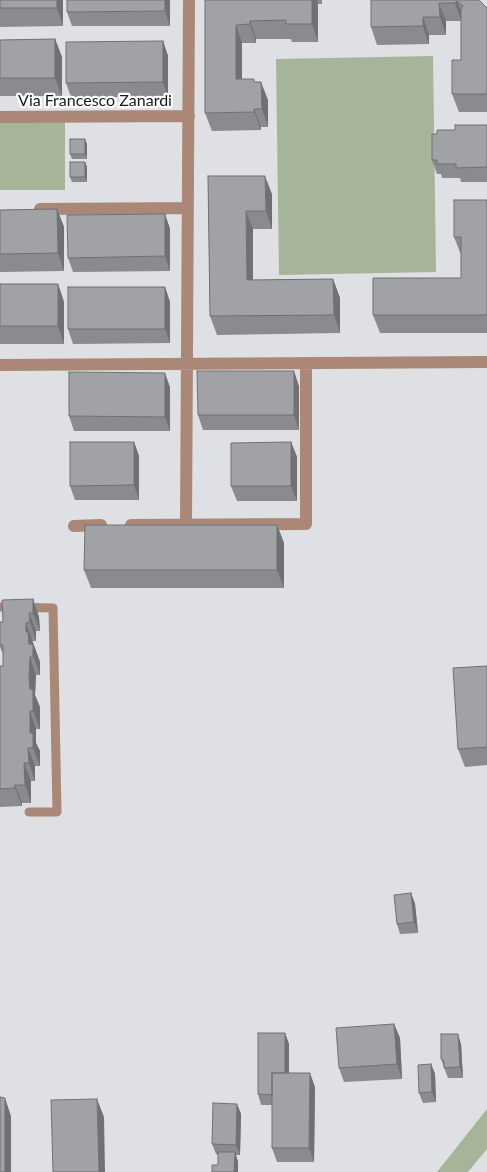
<!DOCTYPE html>
<style>
body{margin:0}
canvas{display:block;background:#dee0e3}
</style>
<canvas width="487" height="1172"></canvas>
<script>
const context = document.querySelector('canvas').getContext('2d');
context.lineJoin = 'round';
function fillPath(path, color) { context.fillStyle = color; context.fill(path, 'evenodd'); }
const toPath = rows => new Path2D(rows.map(r => 'M' + r).join(''));
function trace(path, color, width, dash) { context.strokeStyle = color; context.lineWidth = width; context.lineCap = dash ? 'butt' : 'round'; context.setLineDash(dash || []); context.stroke(path); }
function label(font, color, halo, rows, align = 'center') {
  context.font = font + ' Lato,sans-serif'; context.lineWidth = 4.5; context.setLineDash([]); context.textBaseline = 'middle'; context.strokeStyle = halo; context.fillStyle = color; for (const [text, x, y, turn = 0] of rows) {
    context.save(); context.translate(x, y); context.rotate((+turn || 0) * Math.PI / 180); context.textAlign = isNaN(turn) ? turn : align; if (halo) context.strokeText(text, 0, 0); context.fillText(text, 0, 0); context.restore();
  }
}
fillPath(toPath([
 [433,56,436,272,279,275,276,59],
 [0,122,65,122,65,190,0,190],
 [487,1109,487,1149,468,1172,437,1172]
]), '#a6b599');
trace(toPath([
 [0,607,53,608,57,812,29,812]
]), '#aa8776', 9);
trace(toPath([
 [0,117,189,116],
 [40,209,188,208],
 [0,365,487,362],
 [186,524,189,0],
 [131,525,306,524,306,363],
 [74,526,101,525]
]), '#aa8776', 12);
fillPath(toPath([
 [0,0,63,0,63,26,0,27],
 [67,0,170,0,170,26,72,26,67,12],
 [205,0,322,0,322,4,318,4,318,42,292,42,291,39,256,39,256,43,242,43,242,79,255,82,268,100,268,127,261,127,261,130,212,131,205,113],
 [371,0,479,0,487,8,487,112,459,112,452,94,461,60,461,21,446,21,446,35,429,35,429,44,377,45,371,27],
 [55,39,62,57,62,96,0,96,0,40],
 [163,41,168,56,168,97,71,97,66,83],
 [487,125,487,182,461,182,460,178,442,178,441,174,437,174,432,160,437,134,455,130],
 [87,144,87,159,72,159,70,154],
 [85,162,87,167,87,182,72,182,70,177],
 [208,176,272,194,272,229,253,229,253,280,333,279,340,298,340,333,217,335,210,316],
 [487,200,487,333,380,333,373,315,461,278,461,255,454,237],
 [57,209,64,227,64,271,0,272,0,210],
 [165,214,170,229,170,271,73,272,68,258],
 [0,284,58,284,64,302,64,344,0,344],
 [165,287,170,302,170,343,73,344,68,329],
 [299,386,299,430,203,430,198,415],
 [170,387,170,431,74,431,69,416],
 [134,442,139,456,139,500,75,500,70,486],
 [291,442,297,457,297,501,237,501,231,486],
 [277,525,284,543,284,588,91,588,84,570],
 [33,599,39,617,40,631,36,631,36,641,32,641,33,644,40,662,40,675,36,675,35,695,40,707,40,729,36,729,36,743,40,751,40,766,35,766,35,781,31,781,31,803,22,803,22,806,0,807,0,666,3,666,3,654,0,647,0,622,3,622],
 [487,666,487,765,465,767,458,749],
 [411,893,415,904,418,933,400,934,397,924],
 [394,1024,400,1038,402,1079,344,1082,339,1068],
 [285,1033,289,1044,289,1073,315,1087,314,1162,277,1162,272,1148,272,1105,261,1105,258,1094],
 [461,1044,463,1078,448,1078,441,1059],
 [431,1064,435,1074,436,1102,423,1103,419,1093],
 [237,1104,241,1114,240,1155,236,1155,238,1162,238,1172,212,1172,218,1165,218,1155,216,1154,212,1144]
]), '#8a8b8e');
fillPath(toPath([
 [57,0,63,0,63,26,57,8],
 [165,0,170,0,170,26,165,11],
 [312,0,317,0,318,4,318,42,312,24],
 [457,1,464,19,462,21,455,3],
 [439,3,446,21,446,35,440,17],
 [423,17,429,35,429,44,423,26],
 [250,21,256,39,256,43,250,24],
 [236,25,242,43,242,97,236,79],
 [55,39,62,57,62,96,55,78],
 [163,41,168,56,168,97,163,82],
 [261,82,268,100,268,127,262,109],
 [254,109,261,127,261,130,254,112],
 [85,139,87,144,87,159,85,154],
 [85,162,87,167,87,182,85,177],
 [265,176,272,194,272,229,266,211],
 [57,209,64,227,64,271,58,253],
 [246,211,253,229,253,299,247,280],
 [165,214,170,229,170,271,165,256],
 [333,279,340,298,340,333,334,315],
 [58,284,64,302,64,344,58,326],
 [165,287,170,302,170,343,165,329],
 [294,371,299,386,299,430,294,415],
 [165,373,170,387,170,431,165,417],
 [134,442,139,456,139,500,134,485],
 [291,442,297,457,297,501,291,486],
 [277,525,284,543,284,588,277,570],
 [33,599,39,617,40,631,33,613],
 [29,613,36,631,36,641,30,622],
 [26,623,40,662,40,675,29,644,26,632],
 [30,657,36,675,35,695,40,707,40,729,33,711,30,689,29,677],
 [30,711,36,729,36,743,40,751,40,766,33,748,30,733],
 [28,748,35,766,35,781,29,763],
 [24,763,31,781,31,803,25,785],
 [15,785,22,803,22,806,15,788],
 [411,893,415,904,418,933,414,922],
 [394,1024,400,1038,402,1079,397,1064],
 [285,1033,289,1044,289,1087,285,1077],
 [458,1034,461,1044,463,1078,460,1067],
 [431,1064,435,1074,436,1102,432,1092],
 [310,1073,315,1087,314,1162,309,1148],
 [5,1098,11,1116,11,1172,5,1172],
 [97,1099,104,1117,105,1172,99,1172],
 [237,1104,241,1114,240,1155,236,1145],
 [235,1152,238,1162,238,1172,234,1172]
]), '#707174');
const building = toPath([
 [0,0,57,0,57,8,0,8,0,0],
 [67,0,165,0,165,11,67,12,67,0],
 [205,0,312,0,312,24,286,24,286,20,250,21,250,24,236,25,236,79,254,79,254,82,261,82,262,109,254,109,254,112,205,113,205,0],
 [371,0,479,0,487,8,487,94,452,94,452,60,461,60,461,9,463,6,457,1,455,3,439,3,440,17,423,17,423,26,371,27,371,0],
 [55,39,55,78,0,78,0,40,55,39],
 [163,41,163,82,66,83,66,42,163,41],
 [455,125,487,125,487,167,456,168,456,164,437,164,437,160,432,160,432,134,437,134,437,130,455,130,455,125],
 [70,139,85,139,85,154,70,154,70,139],
 [70,162,85,162,85,177,70,177,70,162],
 [208,176,265,176,266,211,246,211,247,280,333,279,334,315,210,316,208,176],
 [454,200,487,200,487,315,373,315,373,278,461,278,461,237,454,237,454,200],
 [57,209,58,253,0,254,0,210,57,209],
 [165,214,165,256,68,258,67,215,165,214],
 [0,284,58,284,58,326,0,326,0,284],
 [68,287,165,287,165,329,68,329,68,287],
 [197,371,294,371,294,415,198,415,197,371],
 [69,372,165,373,165,417,69,416,69,372],
 [70,442,134,442,134,485,70,486,70,442],
 [291,442,291,486,231,486,231,443,291,442],
 [85,525,277,525,277,570,84,570,85,525],
 [33,599,33,613,29,613,30,622,26,623,26,632,28,632,29,644,33,644,33,657,30,657,29,677,30,689,33,689,33,711,30,711,30,733,33,733,33,748,28,748,29,763,24,763,25,785,15,785,15,788,0,789,0,666,3,666,3,645,0,645,0,622,3,622,2,600,33,599],
 [487,666,487,747,458,749,453,668,487,666],
 [411,893,414,922,397,924,394,895,411,893],
 [394,1024,397,1064,339,1068,336,1028,394,1024],
 [258,1033,285,1033,285,1073,272,1073,272,1095,258,1094,258,1033],
 [441,1034,458,1034,460,1067,444,1068,444,1061,441,1059,441,1034],
 [431,1064,432,1092,419,1093,418,1065,431,1064],
 [272,1073,310,1073,309,1148,272,1148,272,1073],
 [0,1097,5,1098,5,1172,0,1172,0,1097],
 [97,1099,99,1172,53,1172,51,1100,97,1099],
 [213,1103,237,1104,236,1145,212,1144,213,1103],
 [218,1152,235,1152,234,1172,212,1172,212,1165,218,1165,218,1152]
]);
fillPath(building, '#a0a2a5');
trace(building, '#707174', 1);
label('16px', '#18191a', '#fff', [
 ["Via Francesco Zanardi",95,101]
]);
</script>
